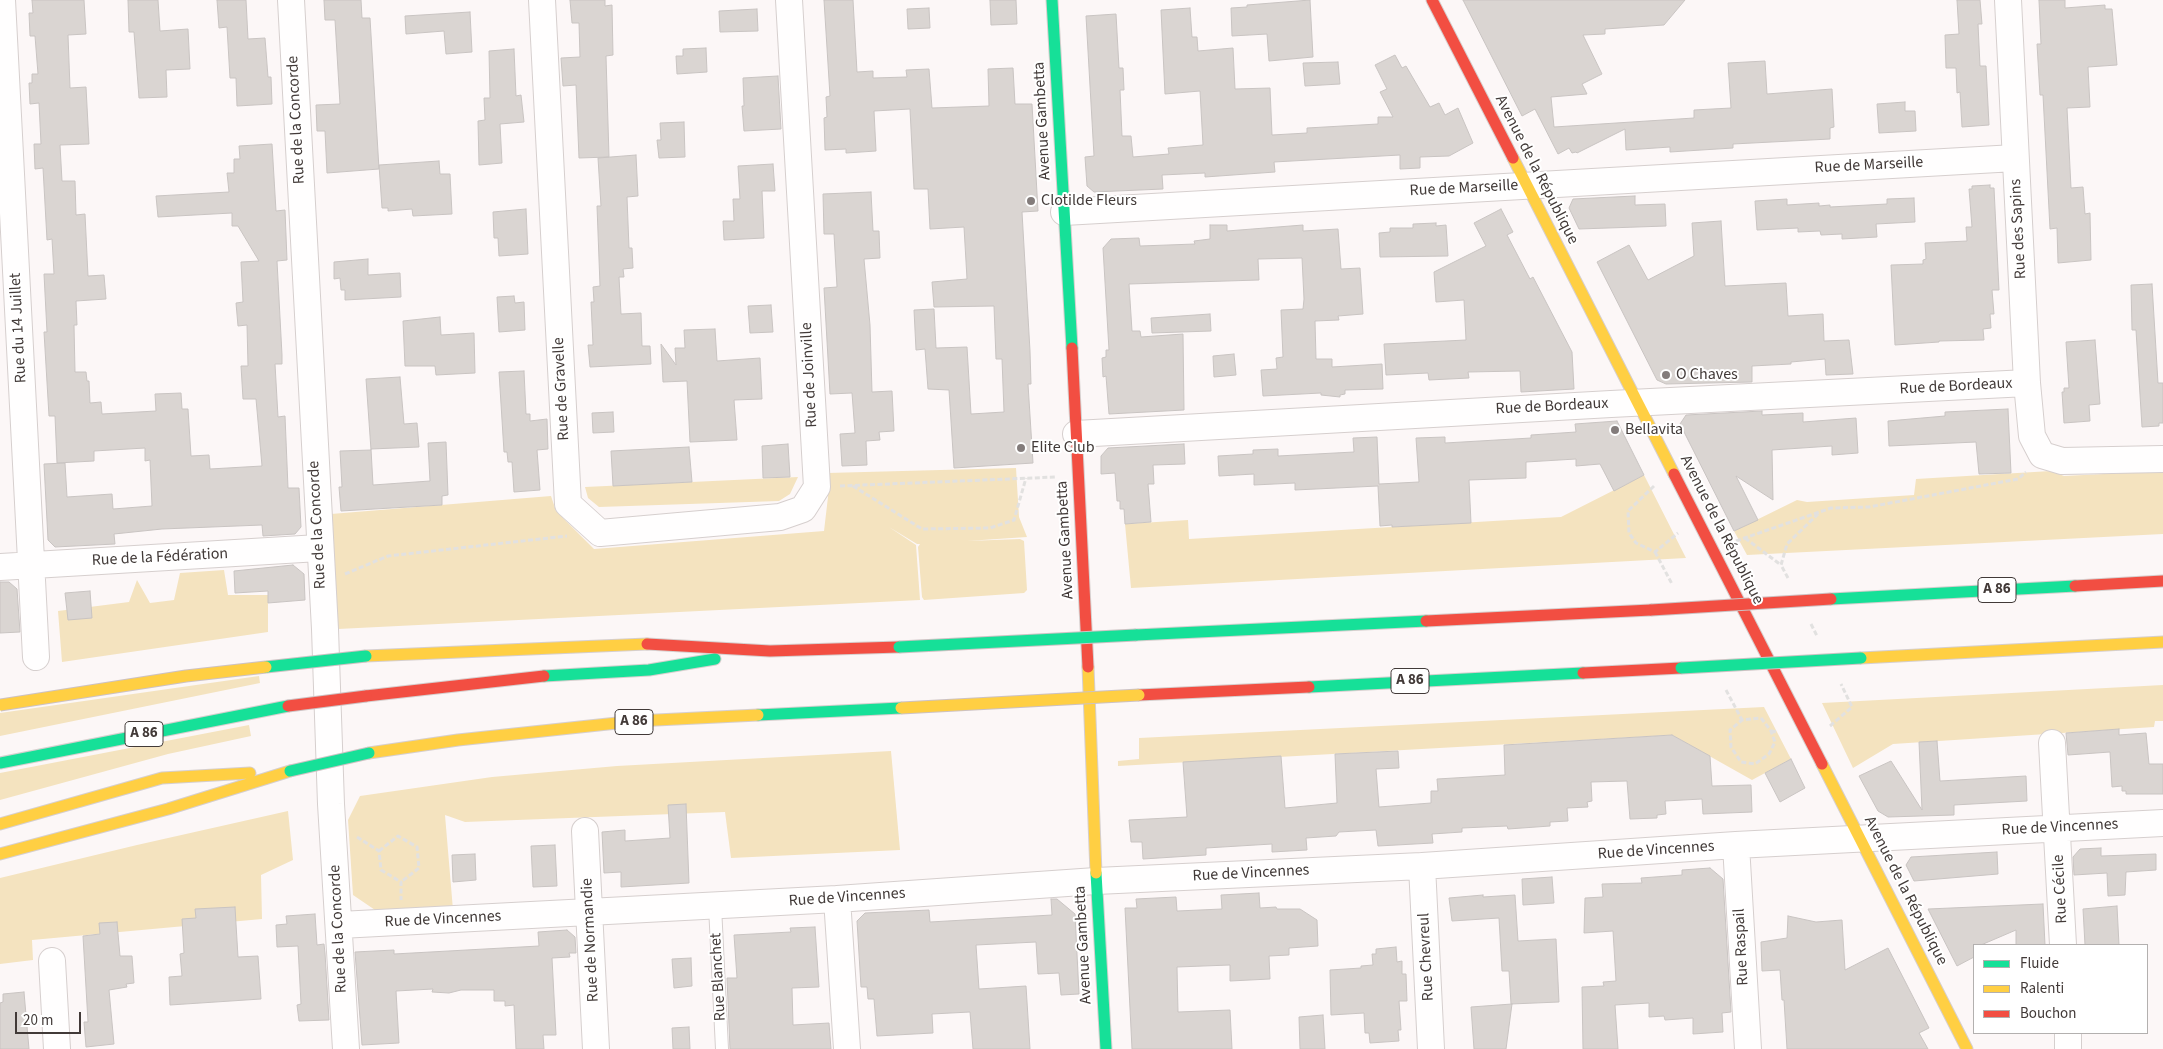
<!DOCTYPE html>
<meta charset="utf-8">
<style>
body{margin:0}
#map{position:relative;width:2163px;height:1049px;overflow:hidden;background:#fcf7f7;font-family:"Source Sans 3",sans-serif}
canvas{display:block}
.legend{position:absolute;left:1973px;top:944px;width:175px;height:90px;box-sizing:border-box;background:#fff;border:1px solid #b3b0af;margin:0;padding:6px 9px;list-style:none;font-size:15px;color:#423a38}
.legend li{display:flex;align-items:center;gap:10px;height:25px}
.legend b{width:25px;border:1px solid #b3b0af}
.scale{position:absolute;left:15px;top:1012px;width:66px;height:22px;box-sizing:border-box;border:2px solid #423a38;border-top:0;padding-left:6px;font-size:15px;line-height:18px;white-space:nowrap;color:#423a38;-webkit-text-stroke:4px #fff;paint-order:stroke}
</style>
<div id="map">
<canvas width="2163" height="1049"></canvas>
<ul class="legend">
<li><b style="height:6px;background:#16e098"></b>Fluide</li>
<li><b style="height:6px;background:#ffcf43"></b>Ralenti</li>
<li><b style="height:6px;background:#f24e42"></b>Bouchon</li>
</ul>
<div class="scale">20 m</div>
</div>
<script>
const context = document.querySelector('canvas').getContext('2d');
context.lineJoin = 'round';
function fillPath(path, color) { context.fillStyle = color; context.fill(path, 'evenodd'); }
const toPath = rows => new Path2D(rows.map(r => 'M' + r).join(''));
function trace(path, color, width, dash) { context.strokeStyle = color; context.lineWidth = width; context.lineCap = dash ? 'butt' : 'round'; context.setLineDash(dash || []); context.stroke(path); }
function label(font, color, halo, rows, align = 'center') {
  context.font = font + ' "Source Sans 3",sans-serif'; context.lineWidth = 4; context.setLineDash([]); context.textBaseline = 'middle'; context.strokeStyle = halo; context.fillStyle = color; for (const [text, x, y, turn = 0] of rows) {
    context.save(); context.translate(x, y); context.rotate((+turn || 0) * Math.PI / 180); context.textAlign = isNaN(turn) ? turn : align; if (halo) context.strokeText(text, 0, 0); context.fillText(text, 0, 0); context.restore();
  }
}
fillPath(toPath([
 [1016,468,1019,517,1027,537,967,541,1020,539,1024,541,1027,590,1024,593,924,600,922,597,918,547,920,544,917,544,889,527,916,545,920,600,338,629,331,514,551,496,556,511,594,549,824,531,828,497,827,473],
 [2051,471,2064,476,2163,471,2163,534,1747,555,1734,531,1797,500,1807,502,1914,495,1916,479],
 [1644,475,1686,558,1131,588,1125,524,1188,520,1189,539,1561,517],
 [798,477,790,494,779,501,599,507,588,498,585,487],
 [224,570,228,595,268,595,268,632,62,662,58,611,129,602,137,580,150,603,174,600,180,573],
 [259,676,260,683,0,736,0,713],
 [2163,685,2163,721,2155,721,2154,727,1893,744,1853,768,1822,703],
 [1764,707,1791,759,1752,780,1672,735,1118,766,1118,761,1139,759,1139,738],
 [249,725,251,736,168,754,0,800,0,773],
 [891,751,900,850,731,858,725,812,465,822,445,815,453,910,378,912,353,895,348,820,360,796,492,777,617,766],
 [288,811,293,860,261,875,262,919,32,940,33,960,0,964,0,878,137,845]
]), '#f4e3bf');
const building = toPath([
 [32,0,84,0,86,34,68,35,70,88,86,87,89,144,60,145,62,181,75,181,76,215,85,214,88,276,104,275,106,299,76,301,77,325,74,325,75,372,86,372,87,381,89,381,90,403,101,402,102,414,156,411,155,394,181,393,182,409,188,409,191,456,209,455,210,469,262,466,256,399,243,399,241,366,248,366,247,325,238,326,236,303,243,302,241,262,259,261,238,226,232,226,232,213,158,217,156,196,229,192,227,173,234,173,234,159,240,159,239,146,272,144,276,211,285,210,287,260,277,261,282,355,282,364,275,364,278,417,285,416,288,488,299,488,301,527,295,534,263,536,262,525,162,529,114,534,115,544,55,547,48,540,44,464,65,463,67,497,112,494,113,509,152,506,150,460,145,461,145,448,94,451,94,461,57,463,55,416,49,416,44,332,47,332,44,274,54,274,52,239,47,240,43,168,35,169,34,144,41,144,39,103,30,104,29,83,32,83,32,74,38,74,35,36,30,36,29,13,33,13,32,0],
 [128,0,158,0,160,31,188,29,190,69,166,70,167,97,139,98,134,32,129,32,128,0],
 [217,0,246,0,248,39,265,38,268,77,271,77,272,104,237,106,236,78,230,78,227,27,219,28,217,0],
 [324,0,361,0,362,18,370,18,379,169,327,173,325,131,317,131,316,105,340,104,335,20,325,20,324,0],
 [570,0,605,0,605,6,612,5,613,55,606,56,609,157,579,158,576,85,563,86,561,58,580,57,579,23,572,23,570,0],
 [824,0,853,0,857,72,873,71,873,78,907,77,906,70,929,69,932,108,989,106,988,69,1013,68,1015,104,1032,104,1038,211,1022,212,1030,351,1031,384,1028,384,1033,463,954,468,949,390,928,389,925,349,916,350,914,310,934,309,936,348,967,347,971,414,1004,412,1002,359,996,359,994,306,934,307,932,282,967,279,964,227,930,229,928,189,914,189,910,109,874,111,876,151,846,153,846,149,825,150,824,118,827,117,826,97,830,96,824,0],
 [990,0,1016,0,1017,24,991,25,990,0],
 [1310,0,1313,57,1269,61,1267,34,1232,36,1231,8,1247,7,1247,5,1310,0],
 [1463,0,1685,0,1664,25,1605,29,1605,34,1583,35,1602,74,1582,84,1587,94,1551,97,1554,127,1694,118,1694,110,1731,108,1728,63,1765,61,1767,94,1832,89,1834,127,1830,128,1830,139,1733,144,1733,148,1670,152,1670,147,1626,150,1625,129,1577,153,1576,152,1572,153,1569,148,1558,154,1535,109,1522,116,1463,0],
 [1957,0,1980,0,1982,24,1978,24,1980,66,1986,66,1989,125,1962,127,1960,92,1957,93,1956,68,1946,68,1945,35,1959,34,1957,0],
 [2039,0,2065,0,2065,8,2105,5,2105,9,2112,9,2117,65,2088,67,2090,107,2067,108,2071,188,2083,187,2085,214,2090,213,2091,260,2058,263,2057,228,2050,229,2043,95,2040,95,2037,44,2041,44,2039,0],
 [929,8,930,28,908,29,907,9,929,8],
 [1190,8,1192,37,1197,37,1198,51,1233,48,1235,89,1270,88,1272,135,1307,133,1307,128,1378,124,1378,117,1393,117,1380,92,1387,89,1375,65,1395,55,1402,68,1406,66,1430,107,1439,103,1445,115,1458,108,1473,143,1449,156,1420,157,1420,168,1400,169,1400,155,1274,162,1275,172,1205,177,1205,173,1162,175,1163,189,1094,192,1087,186,1085,157,1094,156,1086,16,1116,14,1119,68,1123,68,1124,90,1120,90,1122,136,1131,136,1133,157,1169,154,1168,148,1203,145,1200,91,1165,94,1161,10,1190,8],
 [757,9,758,31,720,32,719,11,757,9],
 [470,12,472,52,446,54,444,31,406,34,405,16,470,12],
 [706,48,707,72,677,74,676,56,683,56,683,49,706,48],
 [514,49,516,96,521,95,524,122,500,124,502,163,479,165,478,121,485,120,484,98,490,98,489,51,514,49],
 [1338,62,1340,84,1305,86,1303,63,1338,62],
 [778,76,781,129,744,131,742,106,744,106,743,78,778,76],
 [1905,102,1905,111,1915,111,1916,131,1879,133,1877,104,1905,102],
 [684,122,685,157,659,158,657,140,661,140,660,123,684,122],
 [636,155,638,196,627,197,629,248,632,248,633,268,623,269,624,277,619,277,621,314,641,313,642,346,650,346,651,364,590,367,588,345,593,345,591,302,594,302,593,287,600,286,597,206,601,206,598,158,636,155],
 [439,161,440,174,450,174,452,214,413,216,412,209,388,211,388,208,382,208,379,165,439,161],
 [773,164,775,191,762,191,764,238,724,240,723,221,734,221,733,199,740,199,738,166,773,164],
 [1990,185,1990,188,1994,188,1999,290,1992,290,1994,314,1990,314,1991,328,1983,329,1984,340,1939,341,1939,342,1895,345,1891,265,1923,264,1923,260,1926,259,1925,243,1967,241,1966,227,1972,227,1969,189,1972,189,1972,186,1990,185],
 [871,192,873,231,879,231,880,258,864,259,870,325,872,392,892,391,894,431,879,432,880,440,866,441,867,465,842,466,840,434,855,433,852,393,830,394,824,288,837,287,834,234,824,234,823,194,871,192],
 [1635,196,1635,205,1665,204,1666,226,1579,229,1569,208,1573,199,1635,196],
 [1914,198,1915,222,1876,224,1877,237,1842,239,1842,234,1821,235,1820,231,1798,232,1798,228,1757,230,1755,201,1787,199,1787,205,1819,203,1819,206,1830,205,1830,207,1887,204,1887,199,1914,198],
 [526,209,528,254,499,256,498,238,494,238,493,212,526,209],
 [1501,209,1513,232,1507,235,1530,279,1533,277,1572,352,1574,389,1521,392,1520,371,1468,372,1469,378,1429,380,1428,373,1386,375,1384,344,1466,340,1464,300,1436,302,1434,272,1486,246,1474,223,1501,209],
 [1721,221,1725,286,1786,283,1788,316,1823,314,1824,341,1849,340,1853,374,1826,375,1825,359,1791,362,1791,364,1752,366,1752,382,1666,384,1657,380,1597,262,1629,245,1648,280,1694,256,1692,223,1721,221],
 [1436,223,1436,226,1446,225,1448,256,1380,257,1379,233,1390,232,1390,228,1413,228,1413,224,1436,223],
 [1210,225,1227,225,1227,231,1303,225,1303,231,1338,229,1341,269,1360,268,1363,314,1338,316,1339,320,1315,321,1316,359,1332,359,1332,367,1382,364,1383,389,1345,390,1345,394,1340,395,1340,397,1321,395,1321,393,1263,396,1261,370,1277,369,1276,358,1283,357,1281,310,1303,309,1304,299,1302,258,1258,259,1259,280,1129,284,1132,331,1140,331,1141,337,1183,334,1184,410,1109,414,1106,376,1103,377,1102,358,1106,357,1106,350,1109,350,1103,248,1111,239,1139,238,1140,246,1195,244,1194,241,1210,239,1210,225],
 [368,259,368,275,400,273,401,297,345,300,345,290,341,290,340,278,334,279,334,262,368,259],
 [2152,284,2158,383,2163,383,2163,423,2159,423,2159,426,2142,427,2136,330,2132,330,2131,285,2152,284],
 [514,296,515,303,524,302,525,330,499,332,497,297,514,296],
 [771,305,773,332,750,333,748,306,771,305],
 [1210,314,1211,331,1152,333,1151,318,1210,314],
 [440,317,441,335,474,333,475,373,436,375,435,366,405,366,403,321,440,317],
 [715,329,717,361,760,358,762,399,734,400,737,440,690,442,687,381,663,382,661,344,676,365,675,348,685,348,684,330,715,329],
 [2095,340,2100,404,2089,405,2090,421,2064,423,2062,392,2064,392,2064,388,2069,388,2066,342,2095,340],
 [1234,354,1236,375,1214,377,1213,356,1234,354],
 [524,371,526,414,530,414,530,421,547,419,548,449,537,450,540,490,514,492,512,462,508,462,507,452,504,452,499,372,524,371],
 [400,377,404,424,417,423,419,447,371,449,373,485,430,481,428,443,446,442,448,495,442,496,442,505,341,511,339,487,342,487,340,451,371,450,366,379,400,377],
 [2008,409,2011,473,1979,474,1976,442,1889,446,1888,421,1945,416,1945,412,2008,409],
 [1762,411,1762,415,1803,413,1803,422,1856,418,1858,453,1832,455,1832,446,1772,450,1773,500,1736,476,1758,520,1734,531,1680,424,1686,415,1762,411],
 [613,412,614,432,593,433,592,413,613,412],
 [1617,421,1644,475,1614,491,1600,464,1576,466,1576,459,1526,462,1526,478,1469,480,1471,523,1392,527,1392,525,1380,526,1378,486,1295,490,1295,483,1254,485,1254,474,1219,476,1218,456,1253,454,1253,450,1278,449,1278,456,1354,452,1353,438,1377,437,1379,484,1419,482,1416,438,1445,437,1445,443,1531,438,1531,435,1576,432,1575,424,1617,421],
 [788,444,790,477,763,478,762,446,788,444],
 [1184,444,1185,464,1153,465,1154,484,1148,484,1151,522,1125,524,1124,509,1120,509,1120,501,1117,501,1115,473,1101,474,1101,456,1108,448,1184,444],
 [689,447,692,482,613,486,611,451,689,447],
 [293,565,304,574,305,600,268,603,268,591,235,593,234,571,293,565],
 [0,582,9,582,17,589,20,632,0,633,0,582],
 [90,591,92,618,68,620,65,593,90,591],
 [2119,729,2119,735,2146,733,2149,764,2163,764,2163,794,2126,794,2126,791,2122,791,2122,786,2112,787,2110,752,2068,755,2066,733,2119,729],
 [1672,735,1710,756,1712,786,1751,785,1752,812,1703,814,1702,799,1665,801,1666,814,1657,815,1657,818,1630,819,1627,781,1591,782,1592,801,1587,802,1588,807,1567,808,1568,821,1550,822,1550,826,1508,829,1507,826,1462,828,1462,832,1432,834,1433,843,1378,846,1376,830,1339,832,1336,836,1306,838,1307,850,1272,852,1272,844,1206,848,1206,855,1143,859,1142,842,1131,842,1129,820,1187,817,1183,762,1281,756,1285,808,1337,803,1335,754,1398,751,1399,768,1376,769,1379,807,1431,803,1431,791,1438,791,1437,779,1505,775,1504,745,1672,735],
 [1937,741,1940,781,2026,776,2027,801,1954,805,1954,815,1888,817,1878,811,1859,776,1891,761,1922,810,1919,742,1937,741],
 [1791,759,1805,788,1780,802,1765,773,1791,759],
 [686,804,689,883,621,887,621,872,604,873,602,832,625,830,625,841,670,838,668,805,686,804],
 [555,845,557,886,533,887,531,846,555,845],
 [2101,848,2101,856,2156,854,2156,870,2126,872,2125,895,2108,896,2107,873,2074,875,2073,857,2080,849,2101,848],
 [1997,852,1998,874,1914,881,1906,865,1911,857,1997,852],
 [475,854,476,880,453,882,452,855,475,854],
 [1710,868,1723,879,1731,1012,1722,1013,1723,1032,1693,1034,1693,1018,1665,1020,1664,1016,1649,1017,1649,1003,1615,1005,1618,1049,1583,1049,1582,987,1604,986,1603,982,1616,981,1613,931,1584,933,1585,898,1603,897,1602,884,1642,883,1641,878,1682,875,1682,870,1710,868],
 [1552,877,1554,903,1523,905,1522,879,1552,877],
 [1259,893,1260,908,1276,907,1277,909,1300,909,1317,920,1318,946,1289,948,1289,955,1269,956,1270,979,1230,981,1230,965,1177,967,1178,1012,1230,1010,1232,1049,1132,1049,1125,908,1137,908,1136,899,1176,897,1177,911,1222,909,1221,895,1259,893],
 [1483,895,1483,897,1515,895,1518,941,1556,939,1559,1002,1511,1004,1509,971,1502,971,1499,918,1452,921,1449,898,1483,895],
 [1051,899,1057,899,1075,914,1079,994,1061,995,1059,973,1038,974,1036,942,976,945,979,989,1026,986,1030,1049,973,1049,970,1012,932,1014,933,1033,877,1036,874,999,868,999,867,987,861,987,857,921,865,913,929,910,930,922,1052,915,1051,899],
 [2043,904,2045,945,2016,945,2016,930,1981,945,1974,945,1974,957,1957,966,1928,909,2043,904],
 [2117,906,2119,945,2085,945,2083,909,2117,906],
 [235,907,238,957,258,956,261,999,170,1005,169,977,182,976,180,954,184,953,182,919,196,918,195,909,235,907],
 [315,914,317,945,324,944,325,953,329,1020,299,1021,297,1005,301,1004,298,946,277,947,276,925,287,924,286,916,315,914],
 [1788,916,1816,922,1842,920,1845,970,1888,948,1929,1028,1919,1033,1928,1049,1787,1049,1784,1000,1782,1000,1780,970,1762,971,1761,942,1787,938,1788,916],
 [117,922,120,956,132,956,134,983,126,984,127,987,109,990,114,1044,86,1047,84,1022,88,1022,83,936,100,934,99,923,117,922],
 [815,927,819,987,792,988,793,1025,829,1023,831,1049,730,1049,727,978,737,978,734,935,791,932,790,928,815,927],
 [567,930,575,937,576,953,569,953,570,957,552,958,556,1035,543,1035,544,1049,516,1049,514,1005,505,1006,505,1001,494,1001,494,990,461,990,449,993,432,992,433,989,396,991,399,1043,362,1045,355,952,394,950,394,954,539,946,538,932,567,930],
 [1396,947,1397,962,1402,961,1402,974,1406,974,1407,1001,1399,1001,1401,1030,1398,1030,1399,1041,1370,1043,1369,1033,1365,1033,1364,1013,1331,1015,1330,970,1361,968,1361,966,1373,965,1372,954,1376,954,1376,949,1396,947],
 [691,958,692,986,674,988,672,959,691,958],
 [24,992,29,1049,0,1049,0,1003,3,1002,3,994,24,992],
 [1512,1004,1506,1049,1474,1049,1471,1007,1512,1004],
 [1323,1015,1325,1049,1300,1049,1299,1017,1323,1015],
 [689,1027,690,1049,673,1049,672,1028,689,1027]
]);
fillPath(building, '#dad5d2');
trace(building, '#c9c4c2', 1);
const lane = toPath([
 [715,906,722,1049]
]);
const street = toPath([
 [2,0,36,657],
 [291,0,325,629,331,804,346,1049],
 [542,0,568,504,600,533,780,517,803,509,817,487,789,0],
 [2008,0,2027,383,2032,436,2042,455,2062,461,2163,459],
 [1064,212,2015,158],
 [1076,434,1611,404,2027,383],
 [0,567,319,548],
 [2052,743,2063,945],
 [585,831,596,1049],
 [1736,845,1748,1049],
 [1422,866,1431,1049],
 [837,899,847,1049],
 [340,925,837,899,1096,881,1422,866,1736,845,2163,823],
 [52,961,57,1049],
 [2068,1033,2068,1049]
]);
const fast = toPath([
 [1052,0,1072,348],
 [1831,599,2075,586],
 [1136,635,1426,621],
 [544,676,649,670,715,659],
 [1309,687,1583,673],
 [758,715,901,708],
 [0,763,288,706],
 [1096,873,1106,1049]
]);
const slow = toPath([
 [1513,158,1674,474],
 [366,656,647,644],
 [1861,658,2163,642],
 [1088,667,1096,873],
 [369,753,458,740,636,721,758,715],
 [1822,764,1967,1049],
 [0,824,162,778,250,773],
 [0,854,168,809,290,771]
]);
const jam = toPath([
 [1432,0,1513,158],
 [1072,348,1088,667],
 [1674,474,1822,764],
 [2075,586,2163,581],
 [1426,621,1651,610],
 [647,644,770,651,899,647],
 [1583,673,1681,668],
 [1139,695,1309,687],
 [366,696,544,676]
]);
trace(lane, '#d6cfce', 14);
trace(street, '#d6cfce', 28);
trace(fast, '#d6cfce', 13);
trace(slow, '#d6cfce', 13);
trace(jam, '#d6cfce', 13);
trace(toPath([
 [840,486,1056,477],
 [853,486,922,529,990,528,1014,520,1026,478],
 [1654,486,1628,511,1629,533,1636,543,1655,552,1678,533],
 [1745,538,1781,565],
 [1736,541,1831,508,1869,507,2018,479,2026,472],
 [1655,552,1672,584],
 [345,574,388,556,567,536],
 [1788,578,1781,565,1787,544,1818,514],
 [1811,624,1817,636],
 [1726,690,1742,720],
 [1761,718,1771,731,1775,742,1769,754,1755,764,1741,762,1731,747,1730,730,1742,720,1761,718],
 [1830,726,1852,707,1841,684],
 [1771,731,1778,732],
 [357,837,379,851,381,870,401,882,401,900],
 [379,851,398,836,417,847,419,868,401,882]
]), '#e2e1e0', 3, [5, 2.5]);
trace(lane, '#fffefe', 12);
trace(street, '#fffefe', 26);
trace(fast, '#16e098', 11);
trace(slow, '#ffcf43', 11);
trace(jam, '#f24e42', 11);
const fastBridge = toPath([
 [899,647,1136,635],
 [266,667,366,656],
 [1681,668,1861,658],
 [290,771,369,753]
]);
const slowBridge = toPath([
 [0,705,186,676,266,667],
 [901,708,1139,695]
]);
const jamBridge = toPath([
 [1651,610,1831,599],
 [288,706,366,696]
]);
trace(fastBridge, '#cdc2c3', 13, []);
trace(slowBridge, '#cdc2c3', 13, []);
trace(jamBridge, '#cdc2c3', 13, []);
trace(fastBridge, '#16e098', 11);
trace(slowBridge, '#ffcf43', 11);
trace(jamBridge, '#f24e42', 11);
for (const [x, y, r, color] of [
 [1031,201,5,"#837c7b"],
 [1666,375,5,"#837c7b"],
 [1615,430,5,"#837c7b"],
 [1021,448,5,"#837c7b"]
]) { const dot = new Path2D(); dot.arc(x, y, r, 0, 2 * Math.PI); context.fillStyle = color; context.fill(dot); trace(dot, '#fff', 2); }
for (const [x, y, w] of [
 [1997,590,38],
 [1410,681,38],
 [634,722,38],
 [144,734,38]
]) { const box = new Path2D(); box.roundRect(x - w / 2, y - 12.5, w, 25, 4); context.fillStyle = '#fff'; context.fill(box); trace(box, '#423a38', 1); }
label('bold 15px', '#423a38', null, [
 ["A 86",1997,590],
 ["A 86",1410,681],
 ["A 86",634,722],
 ["A 86",144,734]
]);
label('16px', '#423a38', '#fff', [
 ["Rue de la Concorde",297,120,-93],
 ["Avenue Gambetta",1043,121,-93],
 ["Rue de Marseille",1869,166,-3],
 ["Avenue de la République",1536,170,63],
 ["Rue de Marseille",1464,189,-3],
 ["Rue des Sapins",2019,229,-93],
 ["Rue du 14 Juillet",19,328,-93],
 ["Rue de Joinville",810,375,-93],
 ["Rue de Bordeaux",1956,387,-3],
 ["Rue de Gravelle",562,389,-93],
 ["Rue de Bordeaux",1552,407,-3],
 ["Rue de la Concorde",318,525,-93],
 ["Avenue de la République",1721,530,63],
 ["Avenue Gambetta",1066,540,-93],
 ["Rue de la Fédération",160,558,-3],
 ["Rue de Vincennes",2060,828,-3],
 ["Rue de Vincennes",1656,851,-4],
 ["Rue de Vincennes",1251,874,-3],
 ["Rue Cécile",2061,889,-93],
 ["Avenue de la République",1905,891,63],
 ["Rue de Vincennes",847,898,-4],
 ["Rue de Vincennes",443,920,-3],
 ["Rue de la Concorde",339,929,-93],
 ["Rue de Normandie",591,940,-93],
 ["Avenue Gambetta",1084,945,-93],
 ["Rue Raspail",1742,947,-93],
 ["Rue Chevreul",1427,957,-93],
 ["Rue Blanchet",719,977,-93]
]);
label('16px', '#423a38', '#fff', [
 ["Clotilde Fleurs",1041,201],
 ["O Chaves",1676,375],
 ["Bellavita",1625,430],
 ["Elite Club",1031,448]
], 'left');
</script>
